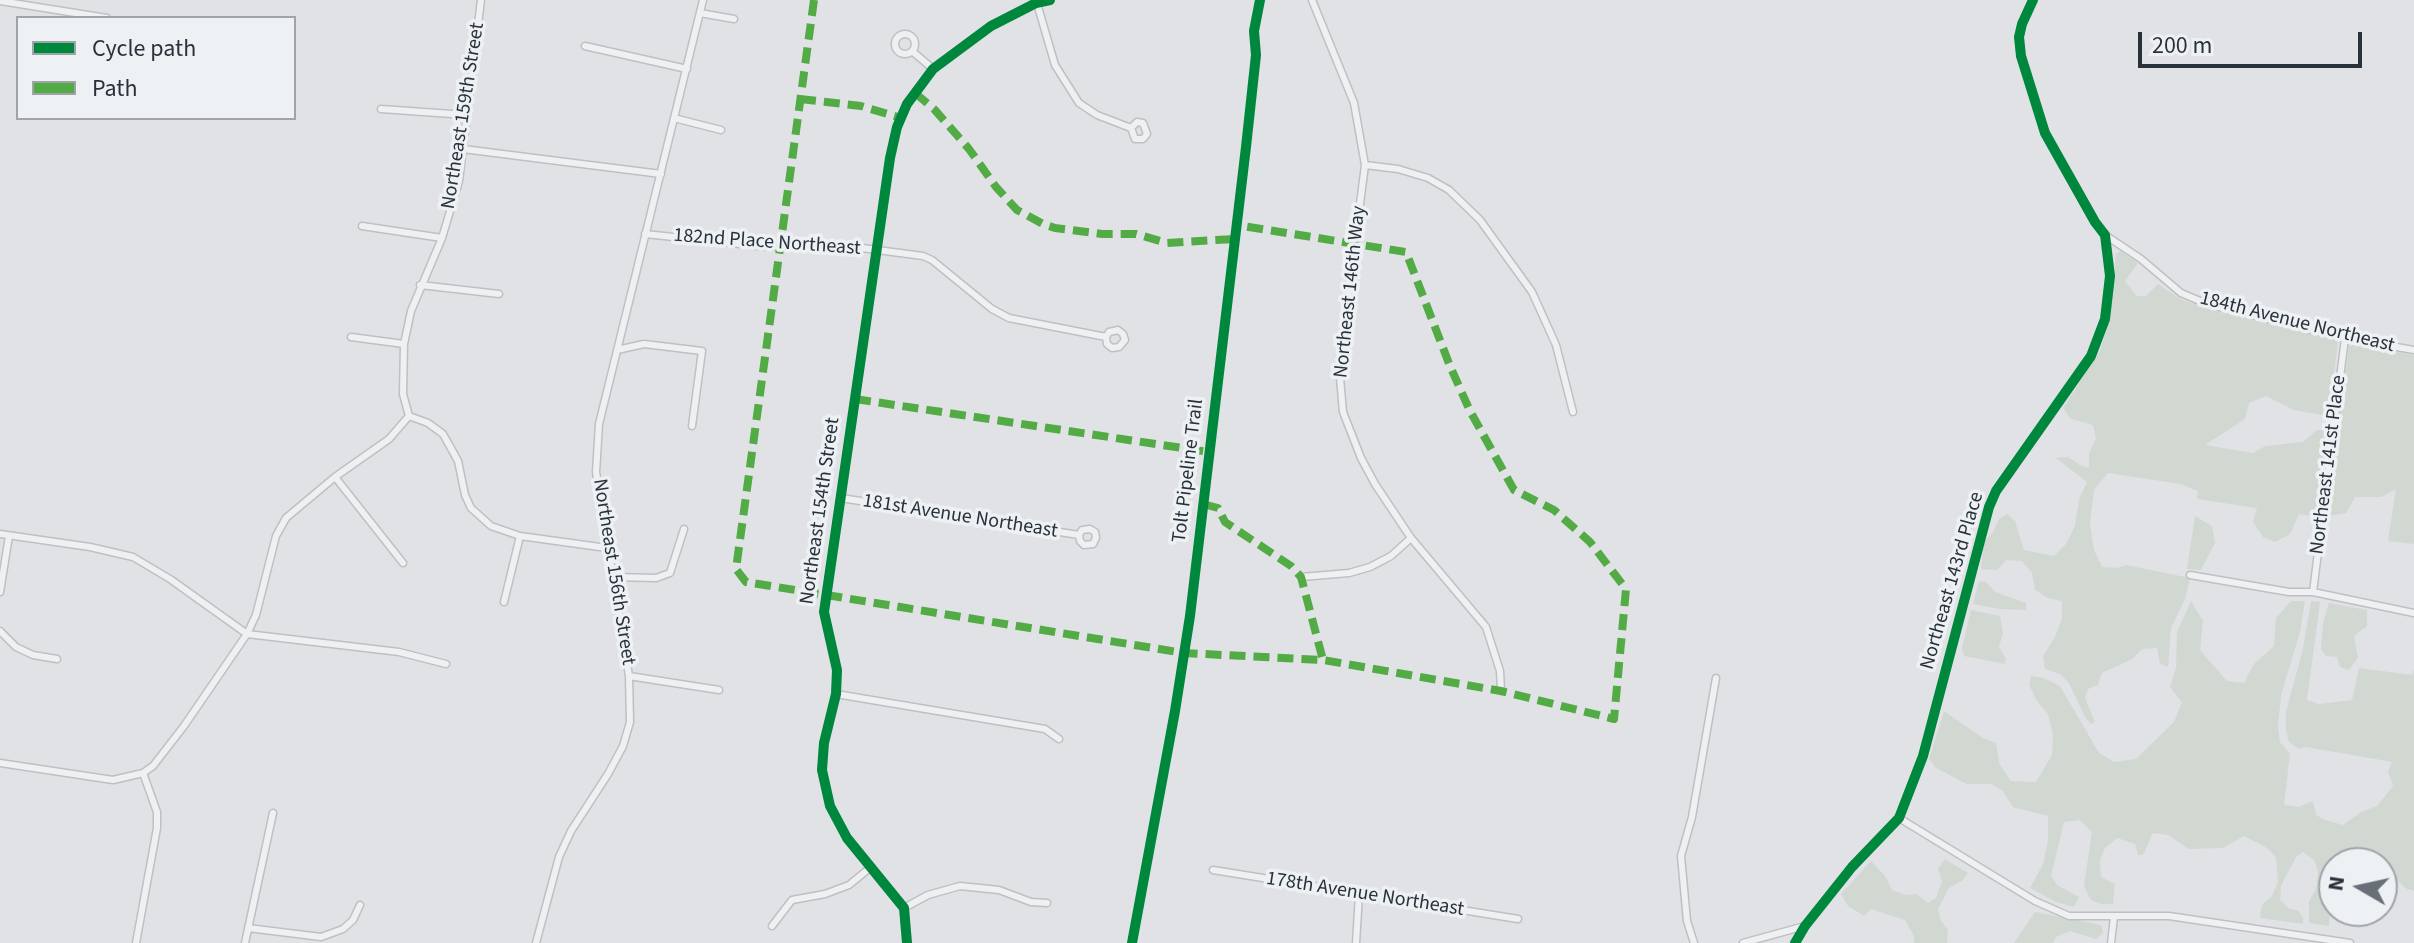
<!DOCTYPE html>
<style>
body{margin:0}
#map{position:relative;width:2414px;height:943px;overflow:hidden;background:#e0e2e5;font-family:"Source Sans 3",sans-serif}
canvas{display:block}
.legend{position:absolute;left:16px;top:16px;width:280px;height:104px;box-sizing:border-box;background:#eef1f4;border:2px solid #9fa4aa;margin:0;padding:10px 14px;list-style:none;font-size:24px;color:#29313b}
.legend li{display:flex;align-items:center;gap:16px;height:40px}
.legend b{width:40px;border:2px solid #9fa4aa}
.north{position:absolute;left:2318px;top:847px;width:80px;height:80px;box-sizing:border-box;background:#eef1f4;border:2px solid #9fa4aa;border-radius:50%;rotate:279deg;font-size:22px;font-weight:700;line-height:32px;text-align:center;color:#29313b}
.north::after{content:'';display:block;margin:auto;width:28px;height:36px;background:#696f76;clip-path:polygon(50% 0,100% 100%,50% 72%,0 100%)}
.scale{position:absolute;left:2138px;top:32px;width:224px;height:36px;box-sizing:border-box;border:4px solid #29313b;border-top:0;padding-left:10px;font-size:24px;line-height:28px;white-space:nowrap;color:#29313b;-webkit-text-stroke:6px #eef1f4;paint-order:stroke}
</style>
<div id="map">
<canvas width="2414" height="943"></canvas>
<ul class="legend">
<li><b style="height:10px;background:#00873e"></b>Cycle path</li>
<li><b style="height:10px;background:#53ab46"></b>Path</li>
</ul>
<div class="north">N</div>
<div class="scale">200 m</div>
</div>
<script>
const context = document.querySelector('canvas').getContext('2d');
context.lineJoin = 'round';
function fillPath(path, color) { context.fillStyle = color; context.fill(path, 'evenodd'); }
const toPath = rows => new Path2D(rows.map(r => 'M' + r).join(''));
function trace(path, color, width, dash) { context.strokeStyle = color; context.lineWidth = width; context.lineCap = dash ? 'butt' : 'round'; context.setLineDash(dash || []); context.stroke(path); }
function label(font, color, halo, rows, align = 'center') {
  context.font = font + ' "Source Sans 3",sans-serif'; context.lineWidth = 7; context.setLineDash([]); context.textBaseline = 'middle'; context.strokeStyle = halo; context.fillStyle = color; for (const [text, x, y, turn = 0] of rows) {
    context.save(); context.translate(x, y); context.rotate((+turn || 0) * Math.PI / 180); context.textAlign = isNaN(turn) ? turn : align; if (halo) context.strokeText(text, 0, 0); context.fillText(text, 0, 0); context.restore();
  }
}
fillPath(toPath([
 [2120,251,2138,263,2125,281,2137,296,2146,296,2158,284,2182,300,2216,311,2338,340,2329,416,2294,410,2266,396,2249,403,2245,419,2205,445,2253,453,2265,446,2303,442,2317,430,2328,430,2316,517,2299,514,2290,534,2275,542,2263,537,2253,522,2257,508,2197,499,2198,491,2180,484,2108,473,2094,490,2090,523,2094,550,2102,567,2118,568,2126,565,2190,578,2185,599,2171,628,2168,667,2160,664,2157,648,2142,649,2132,659,2102,673,2098,685,2088,689,2085,698,2095,722,2091,724,2085,717,2069,683,2060,674,2045,669,2043,656,2055,637,2062,618,2062,601,2048,598,2035,590,2032,573,2022,561,2006,560,1997,570,1981,569,1984,542,1993,532,1999,519,2007,514,2015,521,2024,550,2054,556,2066,544,2075,526,2079,499,2087,482,2056,458,2068,457,2082,466,2089,468,2089,454,2096,438,2093,425,2071,419,2063,408,2100,351,2110,317,2116,254],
 [2353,345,2414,355,2414,544,2388,541,2396,489,2381,497,2355,497,2346,513,2327,516,2349,346],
 [2195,516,2212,526,2215,543,2201,570,2187,569],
 [1979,581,1986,582,1995,592,2026,603,2026,610,2000,609,1973,604],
 [2191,601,2203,621,2200,650,2227,681,2244,683,2253,665,2274,646,2276,618,2291,601,2305,601,2300,632,2281,695,2278,726,2280,742,2290,754,2284,805,2299,807,2313,801,2316,815,2325,820,2343,825,2361,812,2377,806,2393,786,2388,771,2392,762,2306,747,2299,749,2289,742,2286,729,2286,712,2303,649,2311,601,2320,602,2307,700,2319,704,2352,700,2359,668,2412,675,2414,670,2414,891,2407,889,2398,881,2385,879,2382,881,2382,863,2374,863,2367,855,2356,851,2345,855,2342,863,2334,863,2334,871,2323,878,2323,899,2330,914,2329,926,2309,923,2309,902,2316,889,2318,872,2314,860,2303,852,2296,857,2281,886,2280,899,2288,908,2299,911,2303,918,2303,924,2260,918,2262,905,2272,896,2278,882,2276,857,2267,848,2244,836,2223,848,2189,849,2168,835,2153,833,2143,855,2138,855,2135,844,2117,838,2105,848,2100,860,2101,877,2115,884,2113,904,2101,904,2091,900,2084,886,2092,832,2080,820,2064,822,2051,876,2057,885,2079,897,2074,907,2056,902,2030,888,2043,864,2048,840,2048,816,2013,807,2003,791,1991,784,1967,784,1936,768,1929,759,1944,711,1983,738,1996,743,1999,763,2011,781,2036,782,2052,755,2053,735,2048,714,2037,701,2029,685,2031,676,2044,678,2060,686,2099,753,2114,762,2136,759,2174,722,2182,702,2170,687,2176,668,2177,632],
 [2329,603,2367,610,2367,626,2354,636,2358,658,2349,670,2340,667,2337,657,2326,656,2321,650,2323,623],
 [1971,610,2000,616,2003,633,1999,647,2006,659,2005,664,1964,656,1962,648],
 [1945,859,1968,873,1962,881,1949,888,1938,909,1941,921,1948,930,1947,943,1914,943,1914,936,1905,920,1871,909,1864,916,1848,906,1841,894,1871,861,1885,876,1892,890,1906,895,1917,894,1928,903,1936,898,1942,881,1938,869],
 [2035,912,2101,925,2103,933,2096,939,2070,931,2056,937,2053,943,2014,943]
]), '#d1d8d1');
const minor = toPath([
 [1036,0,1055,65,1079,103,1097,115,1131,128,1137,122,1143,123,1147,134,1143,139,1135,139,1131,128],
 [1312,0,1354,103,1365,165,1339,366,1343,412,1361,458,1375,484,1411,538,1486,627,1500,671,1501,691],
 [0,1,107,18],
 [700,13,734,19],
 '895 44a10 10 0 1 1 20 0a10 10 0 1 1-20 0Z',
 [585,46,687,69],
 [912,51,933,69],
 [381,109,466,115],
 [674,118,721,130],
 [463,149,661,174],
 [1365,165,1398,169,1428,178,1449,190,1480,220,1532,292,1556,345,1573,412],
 [362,226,442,238],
 [645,234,759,246,862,248,923,256,932,260,992,309,1009,318,1106,337,1109,332,1118,330,1123,334,1125,340,1119,347,1112,348,1107,344,1106,337],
 [2105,235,2141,259,2181,293,2207,304,2345,338,2414,350],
 [420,285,499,294],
 [351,337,404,344],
 [617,350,644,344,702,351,692,426],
 [409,416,403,394,404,344,411,311,442,238,459,181,481,0],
 [409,416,428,423,443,434,458,461,465,495,471,508,491,526,520,536,607,548],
 [335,477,403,563],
 [841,498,1079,535,1082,530,1090,529,1095,532,1096,538,1093,544,1084,545,1080,541,1079,535],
 [0,534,90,547,133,557,170,579,247,634,399,652,446,664],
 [2190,575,2289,592,2313,592,2414,613],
 [612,577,656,578,670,573,684,529],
 [1301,577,1349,573,1370,567,1391,556,1411,538],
 [0,592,9,536],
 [2313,592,2345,338],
 [504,602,520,536],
 [0,631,16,647,33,655,57,659],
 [629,676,719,690],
 [836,694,1045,729,1059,739],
 [0,763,113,780,143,773],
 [1899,818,2035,901,2069,916,2169,916,2350,943],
 [1213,870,1518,919],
 [904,908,928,895,960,886,999,890,1031,902,1047,903],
 [772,926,792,900,825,894,849,885,871,867],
 [248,928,321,937,343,929,353,920,360,905],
 [136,943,157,828,157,812,143,773,153,766,184,726,247,634,256,615,276,536,286,518,335,477,389,439,409,416],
 [245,943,273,813],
 [536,943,559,857,571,831,608,774,623,746,630,722,629,676,596,472,599,424,703,0],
 [907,943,904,908,847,838,830,806,822,770,824,743,836,694,837,670,824,612,890,158,897,127,907,104,933,69,991,26,1036,3,1050,0],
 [1356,943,1359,895],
 [1694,943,1687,921,1681,856,1692,817,1716,678],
 [1743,943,1805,926],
 [1795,943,1805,926,1852,867,1899,818,1923,756,1989,507,1996,491,2091,356,2105,319,2110,276,2105,235,2095,222,2045,133,2021,56,2019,37,2022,24,2033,0],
 [2111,943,2114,917]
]);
trace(minor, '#bec0c3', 9);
trace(minor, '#eff0f2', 6);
trace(toPath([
 [814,0,736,569,746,582,1184,653,1323,660,1501,691,1614,719,1626,589,1590,542,1554,510,1514,490,1470,411,1450,366,1406,252,1236,225],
 [915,93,934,109,969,149,996,187,1017,210,1043,224,1055,228,1102,234,1136,234,1167,243,1234,239],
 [800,99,861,106,901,118],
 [855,399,1209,452],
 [1203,504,1218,508,1225,522,1291,566,1301,577,1323,660]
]), '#53ab46', 8, [16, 8]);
trace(toPath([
 [907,943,904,908,847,838,830,806,822,770,824,743,836,694,837,670,824,612,890,158,897,127,907,104,933,69,991,26,1036,3,1050,0],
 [1132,943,1175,711,1190,616,1246,147,1256,55,1254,31,1260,0],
 [1795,943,1805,926,1852,867,1899,818,1923,756,1989,507,1996,491,2091,356,2105,319,2110,276,2105,235,2095,222,2045,133,2021,56,2019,37,2022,24,2033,0]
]), '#00873e', 10);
label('20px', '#29313b', '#eef1f4', [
 ["Northeast 159th Street",464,116,-81],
 ["182nd Place Northeast",767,243,4],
 ["Northeast 146th Way",1351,292,-84],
 ["184th Avenue Northeast",2297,323,14],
 ["Northeast 141st Place",2329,465,-83],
 ["Tolt Pipeline Trail",1189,471,-83],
 ["Northeast 154th Street",821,511,-82],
 ["181st Avenue Northeast",960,517,9],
 ["Northeast 156th Street",613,572,81],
 ["Northeast 143rd Place",1953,581,-74],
 ["178th Avenue Northeast",1365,895,9]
]);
</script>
